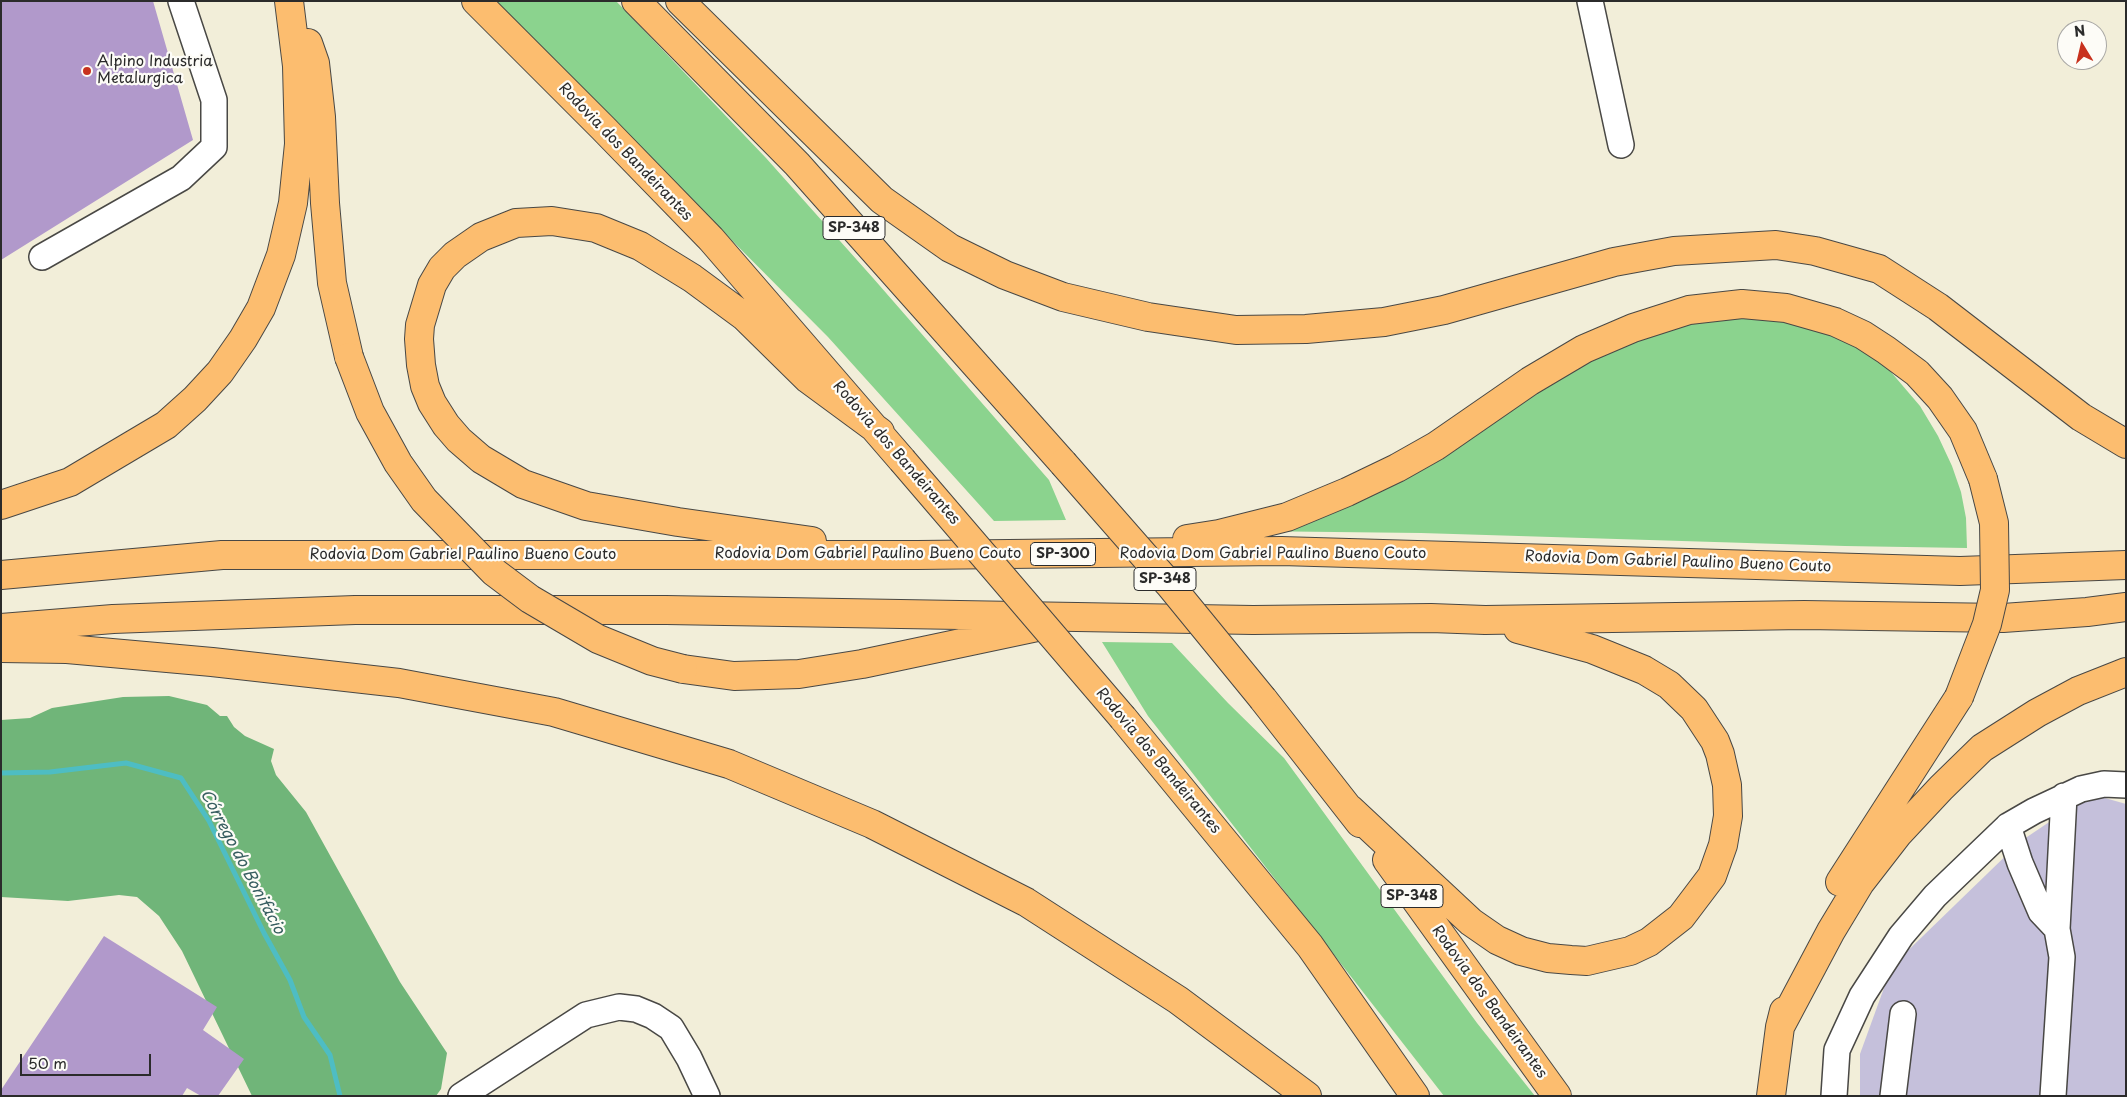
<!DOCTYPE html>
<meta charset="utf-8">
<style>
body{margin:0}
#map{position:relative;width:2127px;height:1097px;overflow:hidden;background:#f2eed9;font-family:"Playpen Sans",sans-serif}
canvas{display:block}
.frame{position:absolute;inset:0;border:2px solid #2b2b2b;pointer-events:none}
.north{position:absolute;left:2057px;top:20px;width:50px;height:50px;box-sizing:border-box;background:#fdfcf7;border:1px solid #a9a8a5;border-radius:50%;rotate:351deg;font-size:14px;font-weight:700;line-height:20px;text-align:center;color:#2b2b2b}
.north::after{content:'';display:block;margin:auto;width:18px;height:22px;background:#c8321e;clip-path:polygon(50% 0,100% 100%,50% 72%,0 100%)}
.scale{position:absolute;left:20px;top:1054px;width:131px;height:22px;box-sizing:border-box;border:2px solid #2b2b2b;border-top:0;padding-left:6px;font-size:15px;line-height:18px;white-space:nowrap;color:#2b2b2b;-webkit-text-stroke:4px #fdfcf7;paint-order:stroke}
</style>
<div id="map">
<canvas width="2127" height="1097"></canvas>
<div class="frame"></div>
<div class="north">N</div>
<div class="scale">50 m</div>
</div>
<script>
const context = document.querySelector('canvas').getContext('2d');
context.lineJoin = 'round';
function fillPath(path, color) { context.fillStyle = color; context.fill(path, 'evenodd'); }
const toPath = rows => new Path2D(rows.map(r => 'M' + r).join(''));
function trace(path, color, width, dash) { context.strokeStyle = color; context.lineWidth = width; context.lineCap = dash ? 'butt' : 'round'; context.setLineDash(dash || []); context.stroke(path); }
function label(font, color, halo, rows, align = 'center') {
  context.font = font + ' "Playpen Sans",sans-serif'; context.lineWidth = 4.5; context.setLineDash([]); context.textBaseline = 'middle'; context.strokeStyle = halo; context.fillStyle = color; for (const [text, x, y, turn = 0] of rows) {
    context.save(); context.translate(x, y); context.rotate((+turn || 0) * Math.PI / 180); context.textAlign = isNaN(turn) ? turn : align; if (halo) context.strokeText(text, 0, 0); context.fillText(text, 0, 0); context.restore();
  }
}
fillPath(toPath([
 [2091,794,2126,804,2126,1096,1860,1096,1860,1054,1892,966,2021,841]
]), '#c5c0db');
fillPath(toPath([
 [494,1,616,1,766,158,873,278,1049,480,1066,520,994,521,828,337],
 [1709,311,1820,323,1885,365,1920,406,1938,436,1952,466,1961,492,1966,518,1967,548,1845,546,1421,533,1248,531,1558,370],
 [1102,642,1172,643,1228,703,1284,758,1477,1023,1535,1096,1444,1096,1148,716]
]), '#8bd38e');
fillPath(toPath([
 [169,696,207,705,220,716,227,716,234,727,245,736,274,749,271,761,276,775,306,812,400,982,447,1053,441,1089,436,1096,252,1096,182,951,159,916,137,897,119,895,68,901,1,897,1,720,30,718,52,708,123,697]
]), '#70b579');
trace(toPath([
 [1,773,50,772,126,763,181,778,209,821,264,933,290,980,304,1017,330,1055,340,1096]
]), '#4ebdc3', 5);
fillPath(toPath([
 [1,1,153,1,193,140,1,260],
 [104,936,217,1007,203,1030,244,1059,218,1096,201,1096,187,1088,182,1096,1,1096,1,1090]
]), '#b199cb');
const minor = toPath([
 [1590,1,1621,145],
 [42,257,181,178,214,147,214,100,181,1],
 [2008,826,2020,863,2041,912,2057,929],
 [461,1096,586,1015,619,1007,636,1009,653,1016,671,1028,689,1058,707,1096],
 [1834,1096,1837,1050,1862,996,1901,936,1935,896,2008,826,2034,811,2081,789,2104,784,2126,785],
 [1893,1096,1903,1014],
 [2053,1096,2062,957,2057,929,2064,796]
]);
const highway = toPath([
 [476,1,603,128,711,239,902,460],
 [636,1,797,164,1063,463],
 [680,1,882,200,950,248,1005,275,1063,297,1148,317,1236,330,1306,329,1384,322,1444,310,1614,262,1674,251,1776,245,1815,251,1879,269,1938,307,2081,417,2126,444],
 [308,43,315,63,321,117,325,203,332,283,349,357],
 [1,505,70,482,166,425,195,399,220,372,243,339,261,308,281,255,293,203,299,144,297,66,289,1],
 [1187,539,1219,534,1287,517,1347,492,1397,468,1436,446,1530,381,1584,349,1633,328,1689,310,1742,304,1786,308,1835,322,1863,335,1886,350,1917,373,1940,398,1963,431,1983,479],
 [812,541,678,522,586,506,523,484,481,459,459,440,446,425,432,403,425,386,421,365,419,339,420,325,432,285,442,268,455,255,481,237,516,223,552,221,596,228,640,246,692,278,745,317,808,379,880,432],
 [1,575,222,555,918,555,1281,551,1960,571,2126,565],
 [1,628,113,619,355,610,666,610,1253,620,1431,618,1485,620,1804,615,2003,618,2087,612,2126,607],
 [1,648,67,649,212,662,399,683,554,712,729,764,872,824,1026,902,1178,1000,1307,1096],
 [683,669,734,676,799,674,862,664,1037,627],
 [1263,699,1360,823],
 [1123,718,1310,946,1415,1096],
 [1350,809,1471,922,1497,940,1521,951,1548,958,1571,960,1587,961,1604,957,1630,951,1649,942,1681,917,1712,876,1723,845,1728,816,1727,785,1720,754,1715,741,1694,709,1669,685,1644,670,1592,649,1518,629],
 [1387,860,1557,1096],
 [1840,882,1959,697],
 [1780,1027,1831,931,1860,883,1898,834,1941,788,1982,748,2037,713,2078,691,2126,672],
 [1771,1096,1780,1027,1784,1011]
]);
trace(minor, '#494845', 28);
trace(highway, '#494845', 30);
trace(minor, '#fff', 25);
trace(highway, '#fcbd6f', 28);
const highwayBridge = toPath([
 [349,357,370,412,398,463,424,500,494,572,530,599,598,639,652,661,683,669],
 [902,460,1123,718],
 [1063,463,1169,584,1263,699],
 [1959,697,1987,624,1995,590,1994,523,1983,479]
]);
trace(highwayBridge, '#494845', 30, []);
trace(highwayBridge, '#fcbd6f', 28);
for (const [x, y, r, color] of [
 [87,71,5,"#c8321e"]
]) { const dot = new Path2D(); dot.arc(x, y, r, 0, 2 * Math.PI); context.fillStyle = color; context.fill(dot); trace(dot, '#fdfcf7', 2); }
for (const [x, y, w] of [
 [854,228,62],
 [1063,554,65],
 [1165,579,62],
 [1412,896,62]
]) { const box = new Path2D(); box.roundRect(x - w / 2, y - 11.5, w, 23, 4); context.fillStyle = '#fdfcf7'; context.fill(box); trace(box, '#2b2b2b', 1); }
label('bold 14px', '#2b2b2b', null, [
 ["SP-348",854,228],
 ["SP-300",1063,554],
 ["SP-348",1165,579],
 ["SP-348",1412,896]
]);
label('15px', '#2b2b2b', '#fdfcf7', [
 ["Alpino Industria",97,62],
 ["Metalurgica",97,79]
], 'left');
label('15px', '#2b2b2b', '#fdfcf7', [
 ["Rodovia dos Bandeirantes",625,152,46],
 ["Rodovia dos Bandeirantes",896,453,49],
 ["Rodovia Dom Gabriel Paulino Bueno Couto",868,554],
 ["Rodovia Dom Gabriel Paulino Bueno Couto",1273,554],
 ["Rodovia Dom Gabriel Paulino Bueno Couto",463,555],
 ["Rodovia Dom Gabriel Paulino Bueno Couto",1678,562,2],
 ["Rodovia dos Bandeirantes",1158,761,50],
 ["Rodovia dos Bandeirantes",1489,1002,54]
]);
label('italic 16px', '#375e60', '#fdfcf7', [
 ["Córrego do Bonifácio",242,862,62]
]);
</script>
